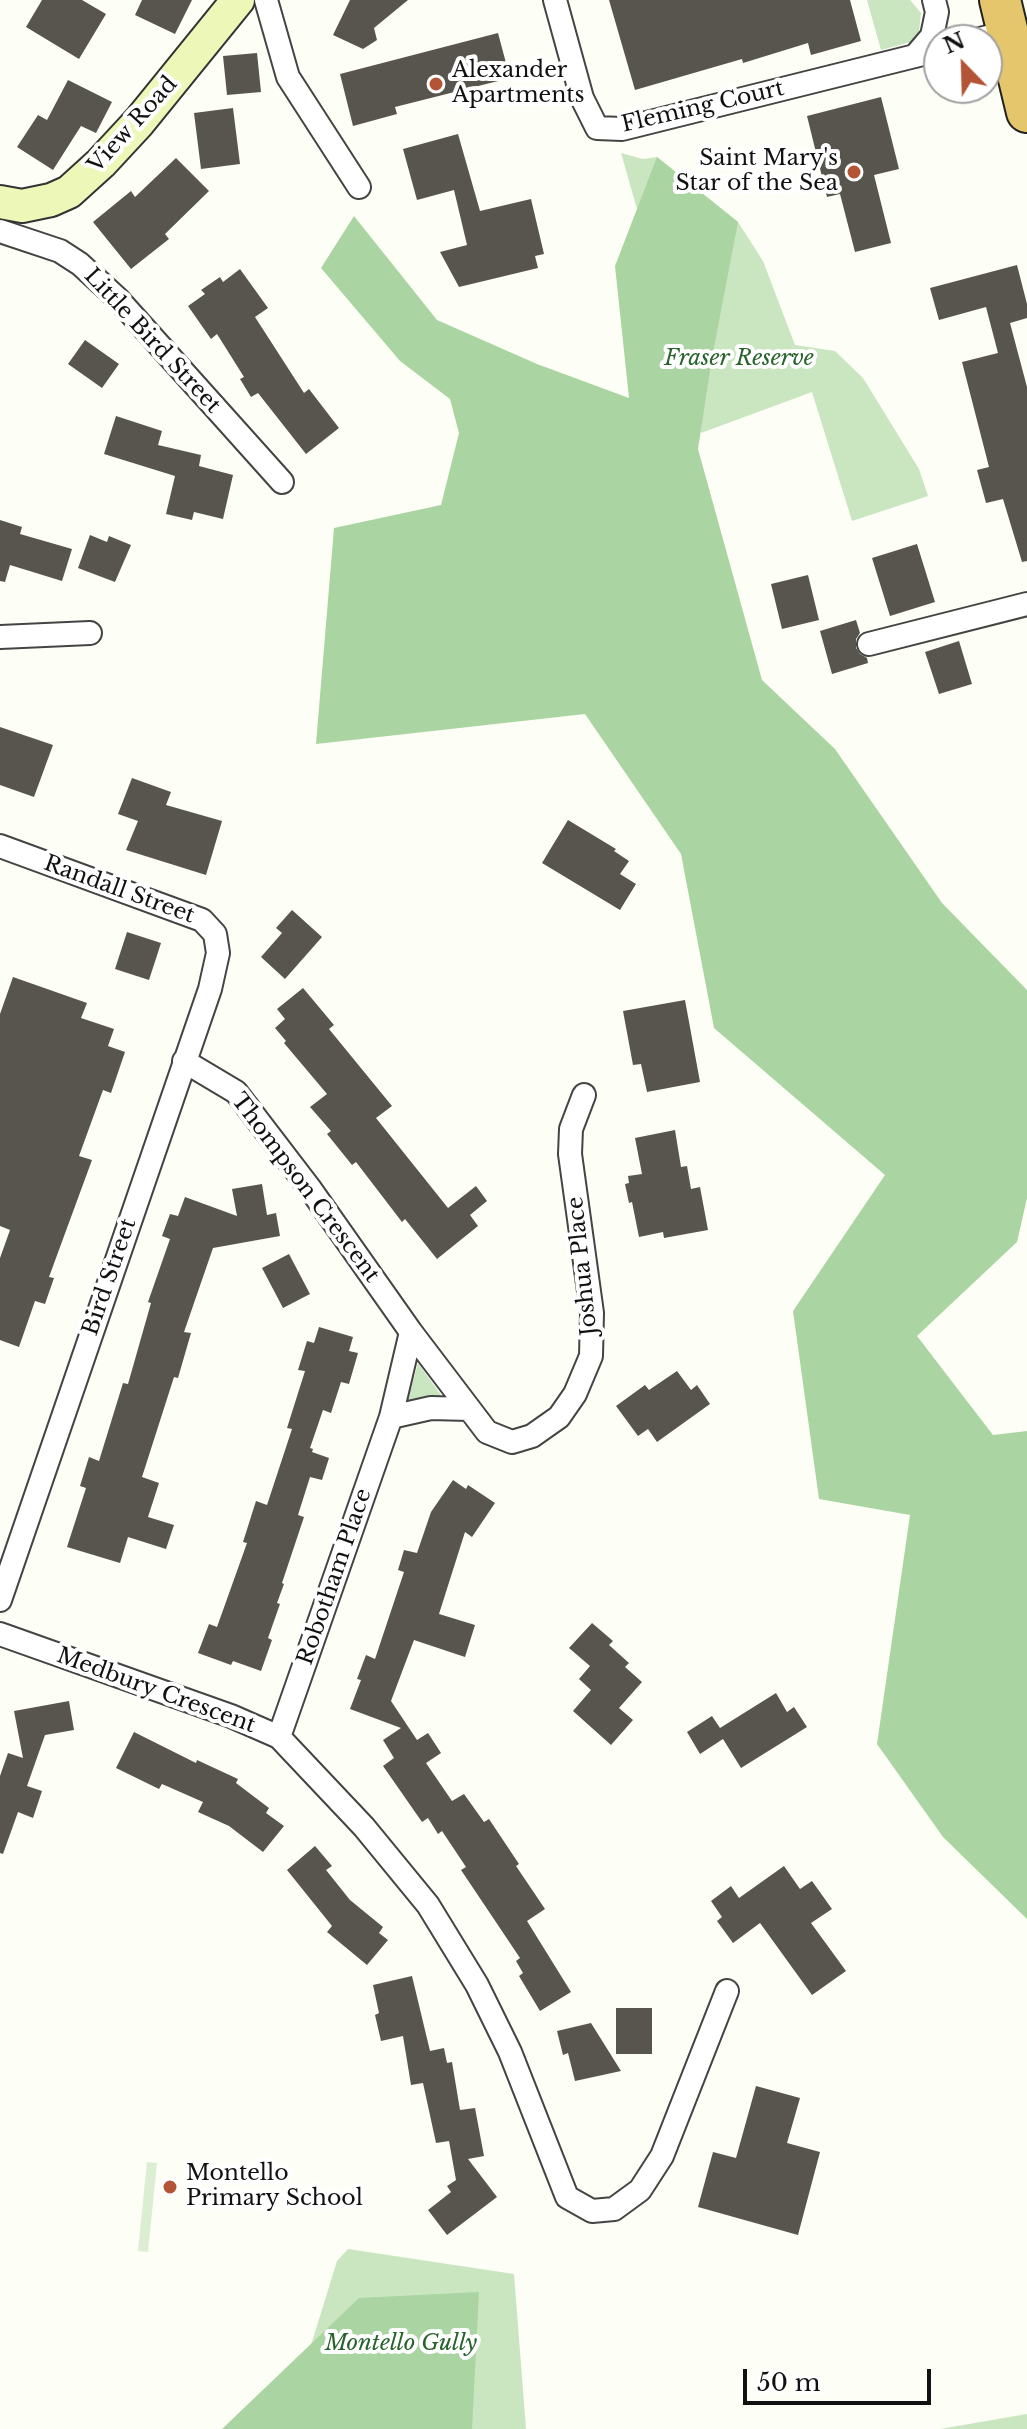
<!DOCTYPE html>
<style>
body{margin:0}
#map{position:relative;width:1027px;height:2429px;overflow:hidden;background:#fdfef5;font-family:"Libre Baskerville",serif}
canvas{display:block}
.north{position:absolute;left:923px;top:24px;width:80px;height:80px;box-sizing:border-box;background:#fff;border:2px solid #a0a0a0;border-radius:50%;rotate:337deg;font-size:22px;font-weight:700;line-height:32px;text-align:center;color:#111}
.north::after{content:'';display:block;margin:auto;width:28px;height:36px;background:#b35436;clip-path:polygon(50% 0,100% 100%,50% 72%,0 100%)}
.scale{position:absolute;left:743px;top:2369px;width:188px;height:36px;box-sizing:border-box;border:4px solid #111;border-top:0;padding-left:10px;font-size:24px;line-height:28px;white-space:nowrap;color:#111;-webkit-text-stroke:6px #fff;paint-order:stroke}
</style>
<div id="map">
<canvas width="1027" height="2429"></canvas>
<div class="north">N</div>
<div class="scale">50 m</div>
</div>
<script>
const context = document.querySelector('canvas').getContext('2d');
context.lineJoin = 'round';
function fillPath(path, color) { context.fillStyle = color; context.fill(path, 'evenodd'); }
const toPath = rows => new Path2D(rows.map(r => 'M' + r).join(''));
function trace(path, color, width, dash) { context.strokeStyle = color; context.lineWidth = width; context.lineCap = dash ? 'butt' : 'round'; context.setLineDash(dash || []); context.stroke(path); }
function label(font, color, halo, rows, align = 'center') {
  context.font = font + ' "Libre Baskerville",serif'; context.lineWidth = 8; context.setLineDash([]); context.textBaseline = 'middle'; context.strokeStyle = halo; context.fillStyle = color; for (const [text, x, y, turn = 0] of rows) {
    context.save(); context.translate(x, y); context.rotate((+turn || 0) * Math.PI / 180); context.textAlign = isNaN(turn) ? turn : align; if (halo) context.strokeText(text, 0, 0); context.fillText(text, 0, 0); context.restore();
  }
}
fillPath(toPath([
 [867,0,910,0,921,13,919,31,911,42,881,50],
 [621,153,643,159,657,157,738,222,763,261,795,345,835,351,863,378,919,469,928,496,852,521,812,392,701,433],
 [418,1363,441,1395,407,1402],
 [348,2249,514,2274,526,2429,285,2429,337,2261],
 [1027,2414,1027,2429,940,2429]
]), '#cae6c1');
fillPath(toPath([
 [657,157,738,222,712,358,698,449,762,680,835,749,942,903,1027,990,1027,1198,1017,1242,917,1336,993,1435,1027,1431,1027,1919,943,1837,877,1744,910,1515,819,1499,793,1311,885,1175,714,1028,681,854,585,714,316,744,334,528,441,505,459,433,450,399,400,361,321,268,354,216,437,320,537,364,629,398,615,266],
 [479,2292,472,2429,222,2429,359,2298]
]), '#aad5a2');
fillPath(toPath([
 [147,2162,157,2163,148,2252,138,2251]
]), '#dceed2');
fillPath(toPath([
 [42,0,82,0,106,14,79,59,26,27],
 [142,0,192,0,175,34,135,15],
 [350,0,408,0,374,28,377,40,363,49,333,35],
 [609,0,850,0,861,41,811,55,808,43,743,63,742,59,635,90],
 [498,33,510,78,395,107,397,114,353,126,340,74],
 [257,53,261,92,227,95,223,56],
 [68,80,112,102,96,133,81,126,53,170,17,147,38,115,47,120],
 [881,97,899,169,874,175,891,243,855,252,840,194,827,197,807,116],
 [233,108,240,164,201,169,194,113],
 [458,134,480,211,531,199,544,254,535,256,538,268,459,287,440,252,467,245,454,190,417,200,403,149],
 [176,158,209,191,165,234,169,239,131,269,93,222,131,191,135,197],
 [1017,265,1027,304,1027,318,1010,323,1027,387,1027,561,1022,562,1003,499,986,503,977,470,989,467,962,362,998,353,986,307,939,320,930,288],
 [240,269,268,308,255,317,304,393,309,389,339,428,306,454,258,393,251,397,240,379,244,377,217,334,211,339,188,306,205,294,201,290,220,277,223,282],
 [85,340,119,364,102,388,68,364],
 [116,416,162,431,158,445,201,455,199,466,233,475,223,519,194,512,192,520,166,514,175,476,104,454],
 [0,520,22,527,20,534,72,549,62,581,10,565,5,582,0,581],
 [90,535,107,542,109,536,131,545,115,582,78,568],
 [917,544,935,602,890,616,872,558],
 [808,575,819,620,782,629,771,584],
 [856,620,860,633,856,639,856,648,860,654,867,658,868,663,832,674,820,631],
 [959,641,972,684,939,694,925,652],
 [0,727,53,745,34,797,0,785],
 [132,778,171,792,166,805,222,821,206,875,126,850,138,821,118,814],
 [568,820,616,849,614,851,629,861,620,874,636,884,620,910,542,863],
 [292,910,322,937,285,979,261,957,282,933,276,928],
 [127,932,161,943,149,980,115,969],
 [13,977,87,1003,81,1018,114,1029,108,1046,125,1052,111,1093,103,1090,79,1156,92,1160,49,1277,54,1278,45,1304,35,1301,19,1347,0,1340,0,1258,10,1230,0,1226,0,1014],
 [303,988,334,1025,329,1029,392,1106,376,1118,448,1208,476,1186,487,1201,470,1215,478,1226,437,1259,405,1219,402,1222,356,1162,352,1165,327,1134,331,1131,310,1107,327,1094,284,1043,286,1041,275,1028,285,1019,277,1009],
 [685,1000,700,1082,647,1092,641,1064,633,1065,623,1011],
 [675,1130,681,1167,687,1166,691,1189,700,1187,708,1230,664,1238,663,1232,639,1237,632,1202,629,1203,625,1184,629,1183,628,1176,642,1174,635,1138],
 [262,1184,267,1215,276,1213,280,1236,213,1248,184,1332,191,1333,178,1378,174,1377,142,1477,159,1483,148,1517,174,1525,166,1549,128,1537,120,1563,67,1547,86,1488,80,1486,89,1457,99,1461,123,1383,128,1384,151,1303,148,1302,170,1239,162,1236,170,1214,178,1216,185,1197,237,1216,232,1189],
 [289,1254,310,1294,283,1308,262,1268],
 [319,1327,353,1337,349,1351,358,1353,349,1384,341,1382,331,1413,323,1410,310,1448,313,1449,312,1452,329,1458,322,1480,310,1477,298,1515,304,1517,282,1583,284,1584,277,1603,280,1604,268,1638,272,1640,261,1671,233,1661,231,1665,198,1653,209,1624,217,1627,247,1543,243,1542,256,1501,267,1505,292,1429,287,1428,305,1371,298,1370,307,1341,314,1343],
 [677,1371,691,1390,697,1385,710,1404,657,1442,648,1429,638,1436,616,1406,645,1385,649,1390],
 [453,1480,466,1489,468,1485,495,1503,472,1537,465,1532,439,1614,475,1625,465,1657,414,1640,391,1701,417,1740,428,1733,441,1753,426,1763,452,1801,464,1794,484,1822,489,1819,519,1864,516,1866,545,1909,527,1921,571,1992,540,2011,519,1976,523,1973,516,1961,520,1958,461,1870,466,1867,442,1831,438,1834,428,1818,422,1822,383,1766,394,1758,383,1740,401,1728,350,1709,361,1680,357,1679,366,1655,375,1659,404,1572,398,1570,404,1550,417,1553,431,1512],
 [592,1623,613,1641,609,1645,629,1663,625,1667,642,1682,619,1708,633,1720,611,1745,573,1711,591,1690,579,1679,590,1666,569,1648],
 [776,1693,787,1712,794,1707,807,1727,741,1768,723,1739,700,1754,687,1732,712,1716,720,1728],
 [69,1701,74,1730,45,1735,27,1786,42,1791,33,1818,18,1812,3,1854,0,1853,0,1776,8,1753,23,1758,14,1711],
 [134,1732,196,1763,197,1760,238,1779,236,1783,269,1808,266,1813,284,1826,263,1852,229,1826,198,1812,203,1802,162,1784,159,1789,116,1768],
 [315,1846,332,1866,326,1870,350,1900,383,1927,379,1933,388,1940,367,1965,327,1932,332,1926,287,1870],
 [784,1866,800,1889,812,1881,832,1909,811,1923,846,1971,812,1995,760,1923,733,1943,717,1921,722,1917,711,1901,731,1886,739,1898],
 [412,1976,430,2051,444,2048,447,2063,452,2062,460,2110,475,2108,484,2156,468,2159,497,2197,447,2235,428,2210,451,2192,447,2186,456,2180,449,2141,436,2143,423,2083,411,2085,403,2036,381,2041,375,2015,379,2013,373,1985],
 [616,2008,652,2008,652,2054,616,2054],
 [591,2023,621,2071,575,2081,568,2053,563,2055,557,2031],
 [756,2086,800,2098,787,2143,820,2152,798,2235,698,2207,713,2152,736,2158]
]), '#58554e');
const street = toPath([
 [266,0,288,77,359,187],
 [555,0,582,98,597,128,622,129,939,50],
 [976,40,1007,32],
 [915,56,932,36,937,12,934,0],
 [0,231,60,251,80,264,117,298,282,482],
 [0,637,90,633],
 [869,644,1027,604],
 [0,846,202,920,215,934,218,953,210,989,0,1600],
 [184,1061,236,1092,311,1190,411,1332,487,1432,512,1442,532,1436,559,1417,575,1394,591,1356,592,1313,570,1154,571,1129,584,1095],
 [391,1417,431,1408,469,1409],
 [0,1634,231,1716,279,1737,364,1827,428,1905,477,1985,510,2052,567,2197,592,2211,614,2209,640,2190,662,2156,727,1991],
 [279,1737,391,1417,411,1332]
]);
const secondary = toPath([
 [0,202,22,206,51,200,69,192,101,163,139,122,238,0]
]);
const highway = toPath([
 [1000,0,1027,112]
]);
trace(street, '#444', 26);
trace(secondary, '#333', 36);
trace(highway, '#222', 44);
trace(street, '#fff', 22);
trace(secondary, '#ecf7b8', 32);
trace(highway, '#e5c66c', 40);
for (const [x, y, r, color] of [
 [436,84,8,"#b35436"],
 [854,172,8,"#b35436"],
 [170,2187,8,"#b35436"]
]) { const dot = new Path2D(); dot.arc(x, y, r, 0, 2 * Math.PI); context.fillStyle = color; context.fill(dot); trace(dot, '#fff', 3); }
label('22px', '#111', '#fff', [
 ["Alexander",452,71],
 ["Apartments",452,96],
 ["Saint Mary's",838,159,"right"],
 ["Star of the Sea",838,184,"right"],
 ["Montello",186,2174],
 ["Primary School",186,2199]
], 'left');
label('22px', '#111', '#fff', [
 ["Fleming Court",703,107,-13],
 ["View Road",133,125,-48],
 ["Little Bird Street",152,341,47],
 ["Randall Street",119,890,20],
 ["Thompson Crescent",305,1188,53],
 ["Joshua Place",583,1266,-96],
 ["Bird Street",110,1277,-71],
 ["Robotham Place",335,1577,-71],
 ["Medbury Crescent",156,1691,20]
]);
label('italic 22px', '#27632b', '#fff', [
 ["Fraser Reserve",739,359],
 ["Montello Gully",401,2344]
]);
</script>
